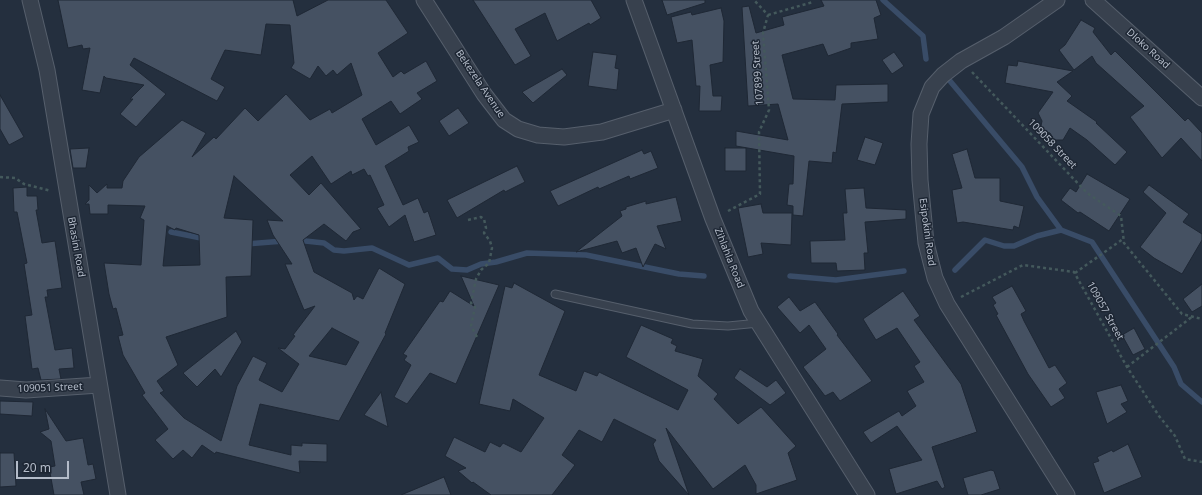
<!DOCTYPE html>
<style>
body{margin:0}
#map{position:relative;width:1202px;height:495px;overflow:hidden;background:#242f3e;font-family:"Noto Sans",sans-serif}
canvas{display:block}
.scale{position:absolute;left:16px;top:461px;width:53px;height:18px;box-sizing:border-box;border:2px solid #b4bcc9;border-top:0;padding-left:5px;font-size:12px;line-height:14px;white-space:nowrap;color:#b4bcc9;-webkit-text-stroke:3px #1d2633;paint-order:stroke}
</style>
<div id="map">
<canvas width="1202" height="495"></canvas>
<div class="scale">20 m</div>
</div>
<script>
const context = document.querySelector('canvas').getContext('2d');
context.lineJoin = 'round';
const toPath = rows => new Path2D(rows.map(r => 'M' + r).join(''));
function trace(path, color, width, dash) { context.strokeStyle = color; context.lineWidth = width; context.lineCap = dash ? 'butt' : 'round'; context.setLineDash(dash || []); context.stroke(path); }
function fillPath(path, color) { context.fillStyle = color; context.fill(path, 'evenodd'); }
function label(font, color, halo, rows, align = 'center') {
  context.font = font + ' "Noto Sans",sans-serif'; context.lineWidth = 3; context.setLineDash([]); context.textBaseline = 'middle'; context.strokeStyle = halo; context.fillStyle = color; for (const [text, x, y, turn = 0] of rows) {
    context.save(); context.translate(x, y); context.rotate((+turn || 0) * Math.PI / 180); context.textAlign = isNaN(turn) ? turn : align; if (halo) context.strokeText(text, 0, 0); context.fillText(text, 0, 0); context.restore();
  }
}
trace(toPath([
 [883,0,923,36,926,59],
 [950,81,1022,167,1037,197,1061,230],
 [171,232,206,239],
 [296,240,324,243,334,250,344,251,372,248,409,265,438,258,452,269,467,270,481,264,496,262,527,253,586,255,679,274,704,276],
 [246,244,284,241],
 [955,270,985,240,1004,246,1014,246,1037,236,1061,230,1092,242,1174,367,1181,384,1202,402],
 [790,276,836,280,904,271]
]), '#394c67', 5.5);
const building = toPath([
 [58,0,293,0,297,16,328,0,386,0,408,33,378,53,393,77,401,71,404,74,426,61,437,81,417,93,422,99,400,114,391,101,362,119,376,145,409,125,419,142,408,147,409,151,385,166,403,205,418,198,424,213,428,211,436,235,414,242,405,215,389,227,377,208,384,205,370,175,368,176,364,169,352,175,351,171,331,184,312,156,290,175,309,195,321,183,361,229,353,232,346,241,324,224,303,240,314,272,352,293,354,300,357,296,363,299,379,268,405,284,385,333,386,334,339,421,260,404,249,445,291,455,291,445,302,446,302,443,327,444,327,462,299,461,300,473,216,452,215,454,202,445,192,458,183,450,173,459,155,440,168,429,142,395,145,393,123,355,118,336,123,335,116,308,113,309,109,294,104,263,141,265,144,220,140,218,145,206,108,205,108,214,90,214,89,204,85,204,89,200,89,185,97,193,107,184,107,188,122,188,123,181,139,157,182,120,206,133,192,157,214,137,216,139,245,108,258,121,286,94,310,120,330,109,332,113,362,95,351,63,337,75,333,70,326,76,318,66,310,79,291,68,294,63,290,25,266,24,261,55,225,50,211,79,225,87,217,101,134,58,130,65,166,94,136,127,120,114,133,99,130,99,144,85,106,78,104,76,100,93,82,90,90,48,83,49,82,45,68,48,58,0],
 [234,176,283,221,267,220,273,235,292,264,285,264,304,310,315,306,293,335,295,336,285,349,278,348,299,364,282,392,259,380,267,363,253,356,237,386,221,441,184,418,160,393,164,391,157,381,178,365,166,337,227,317,226,277,251,276,253,220,224,218,234,176],
 [167,226,175,230,176,228,199,235,200,265,163,266,167,226],
 [332,328,359,342,346,365,309,356,332,328],
 [473,0,591,0,601,18,590,25,589,23,557,41,545,13,515,29,531,56,515,65,473,0],
 [662,0,705,0,705,3,667,15,662,0],
 [821,0,876,0,881,15,874,18,878,39,851,43,851,48,828,56,823,44,782,55,793,99,835,100,836,85,888,84,888,102,842,104,836,153,833,152,832,163,809,161,803,216,793,215,793,206,787,205,789,184,793,184,794,156,736,146,736,131,788,140,778,104,748,106,742,7,749,6,756,33,784,25,782,17,824,6,821,0],
 [721,8,724,21,723,62,710,65,713,96,722,96,721,111,699,111,700,86,696,86,692,40,677,43,671,17,691,12,692,15,721,8],
 [1081,20,1095,28,1093,32,1111,55,1115,51,1185,121,1188,118,1202,133,1202,161,1181,138,1162,158,1130,117,1144,106,1096,63,1092,56,1074,70,1059,50,1065,45,1081,20],
 [593,52,617,55,615,68,619,69,617,90,588,86,593,52],
 [894,52,904,66,892,74,882,60,894,52],
 [1018,61,1073,71,1057,82,1072,96,1067,101,1097,122,1096,123,1127,152,1115,165,1087,140,1070,128,1063,140,1054,140,1050,133,1040,131,1042,121,1038,113,1053,92,1005,83,1008,65,1017,66,1018,61],
 [562,69,567,75,533,103,522,92,562,69],
 [0,95,24,137,9,145,0,129,0,95],
 [458,108,469,123,449,136,439,121,458,108],
 [865,137,883,143,875,165,857,160,865,137],
 [89,148,86,168,73,168,70,149,89,148],
 [725,148,746,148,746,171,725,171,725,148],
 [967,149,975,178,1000,178,1000,201,1024,206,1019,228,1014,226,1013,230,963,222,957,223,952,190,962,188,952,154,967,149],
 [642,150,644,154,651,151,658,168,630,179,629,176,599,189,598,187,558,206,550,191,642,150],
 [517,166,525,182,505,192,504,190,457,218,447,200,517,166],
 [1087,174,1130,199,1109,231,1080,212,1078,213,1061,200,1070,188,1076,192,1087,174],
 [1149,185,1189,214,1183,222,1202,234,1202,240,1182,274,1154,258,1140,247,1166,213,1143,192,1149,185],
 [27,187,27,196,37,196,38,210,36,210,42,243,55,241,62,288,47,290,48,297,45,297,55,350,72,348,74,368,59,369,61,379,41,380,38,368,32,369,25,316,32,315,24,264,27,263,17,212,14,212,13,188,27,187],
 [864,188,866,208,906,210,906,219,865,222,868,253,864,253,865,270,837,271,836,263,811,263,810,241,845,240,843,213,847,213,845,189,864,188],
 [676,197,682,221,657,226,666,249,655,244,643,267,636,248,622,253,617,241,576,252,622,216,620,211,626,209,626,207,646,201,646,204,676,197],
 [761,204,763,213,792,213,791,245,761,243,763,254,748,257,738,208,761,204],
 [461,276,499,285,456,384,430,373,407,404,394,397,411,365,404,360,407,356,403,354,440,301,443,302,450,291,474,306,461,276],
 [514,283,565,311,539,375,576,391,584,371,597,376,599,372,678,410,688,390,626,357,641,325,673,339,671,343,677,346,675,351,703,359,698,376,718,394,714,399,738,424,761,407,796,446,788,453,797,480,756,494,756,485,745,465,713,489,666,428,689,495,659,461,653,444,656,440,614,419,602,442,579,430,562,455,575,465,552,495,491,495,473,482,472,483,458,471,466,468,445,456,454,437,485,452,490,442,500,447,503,443,521,452,544,418,513,399,510,411,479,404,505,286,512,288,514,283],
 [1202,284,1202,306,1192,312,1183,299,1202,284],
 [1012,286,1026,311,1021,314,1024,321,1049,368,1055,365,1067,383,1059,389,1065,398,1051,407,1028,374,996,315,998,314,993,305,996,303,992,297,1012,286],
 [903,291,920,316,914,320,961,384,977,432,932,447,945,487,942,489,937,481,896,494,889,469,922,460,897,426,871,443,863,432,899,411,902,416,916,406,907,391,924,382,914,366,920,362,897,328,876,340,863,319,903,291],
 [789,297,800,311,815,302,838,334,837,335,872,381,840,401,833,392,825,396,803,367,826,349,809,325,800,333,777,307,789,297],
 [1134,328,1145,349,1133,355,1122,335,1134,328],
 [236,331,242,342,221,377,215,369,197,387,183,373,236,331],
 [740,369,767,387,776,380,786,393,770,405,734,378,740,369],
 [1121,385,1128,401,1121,404,1127,412,1107,424,1096,392,1121,385],
 [381,392,388,427,364,415,381,392],
 [0,401,33,402,32,416,0,414,0,401],
 [45,409,66,441,83,438,88,465,93,464,96,479,81,482,84,495,54,495,49,467,55,466,51,441,40,432,49,429,45,409],
 [1128,444,1142,477,1104,493,1093,463,1099,461,1097,457,1112,450,1113,452,1128,444],
 [0,453,14,453,16,486,0,487,0,453],
 [991,470,994,471,1000,489,981,495,968,495,963,478,991,470],
 [444,477,451,495,401,495,444,477]
]);
fillPath(building, '#455162');
trace(building, '#1f2835', 1);
const service = toPath([
 [555,294,692,324,728,326,759,323]
]);
const minor = toPath([
 [30,0,47,70,118,495],
 [424,0,484,94,504,120,518,129,538,135,564,137,602,132,674,110],
 [634,0,713,219,751,311,867,495],
 [1057,0,1004,37,961,61,943,75,932,87,921,114,919,144,920,180,926,243,935,278,947,304,1067,495],
 [1093,0,1202,98],
 [0,388,26,390,99,385]
]);
trace(service, '#565f6c', 9);
trace(minor, '#565f6c', 17);
trace(toPath([
 [768,15,813,2],
 [972,72,1087,193,1121,216,1124,243,1182,314,1202,319],
 [0,177,15,178,24,184,51,191],
 [728,211,760,194,759,132,769,110,763,33,768,15,754,0],
 [468,220,481,217,484,219,486,228,484,233,490,241,492,248,489,263,481,270,476,279,471,303,475,307,471,326,477,337],
 [1075,273,1123,239],
 [961,297,1023,265,1074,272,1127,367,1159,416,1175,436,1185,459,1202,462],
 [1127,367,1193,316]
]), '#44595c', 2.5, [3, 3]);
trace(service, '#38414e', 7);
trace(minor, '#38414e', 15);
label('10px', '#b4bcc9', '#1d2633', [
 ["Dloko Road",1148,49,42],
 ["107899 Street",758,73,-94],
 ["Bekezela Avenue",480,84,56],
 ["109058 Street",1052,144,46],
 ["Esipokini Road",927,232,82],
 ["Bhasini Road",76,247,80],
 ["Zihlahla Road",729,258,68],
 ["109057 Street",1105,311,61],
 ["109051 Street",50,388,-2]
]);
</script>
